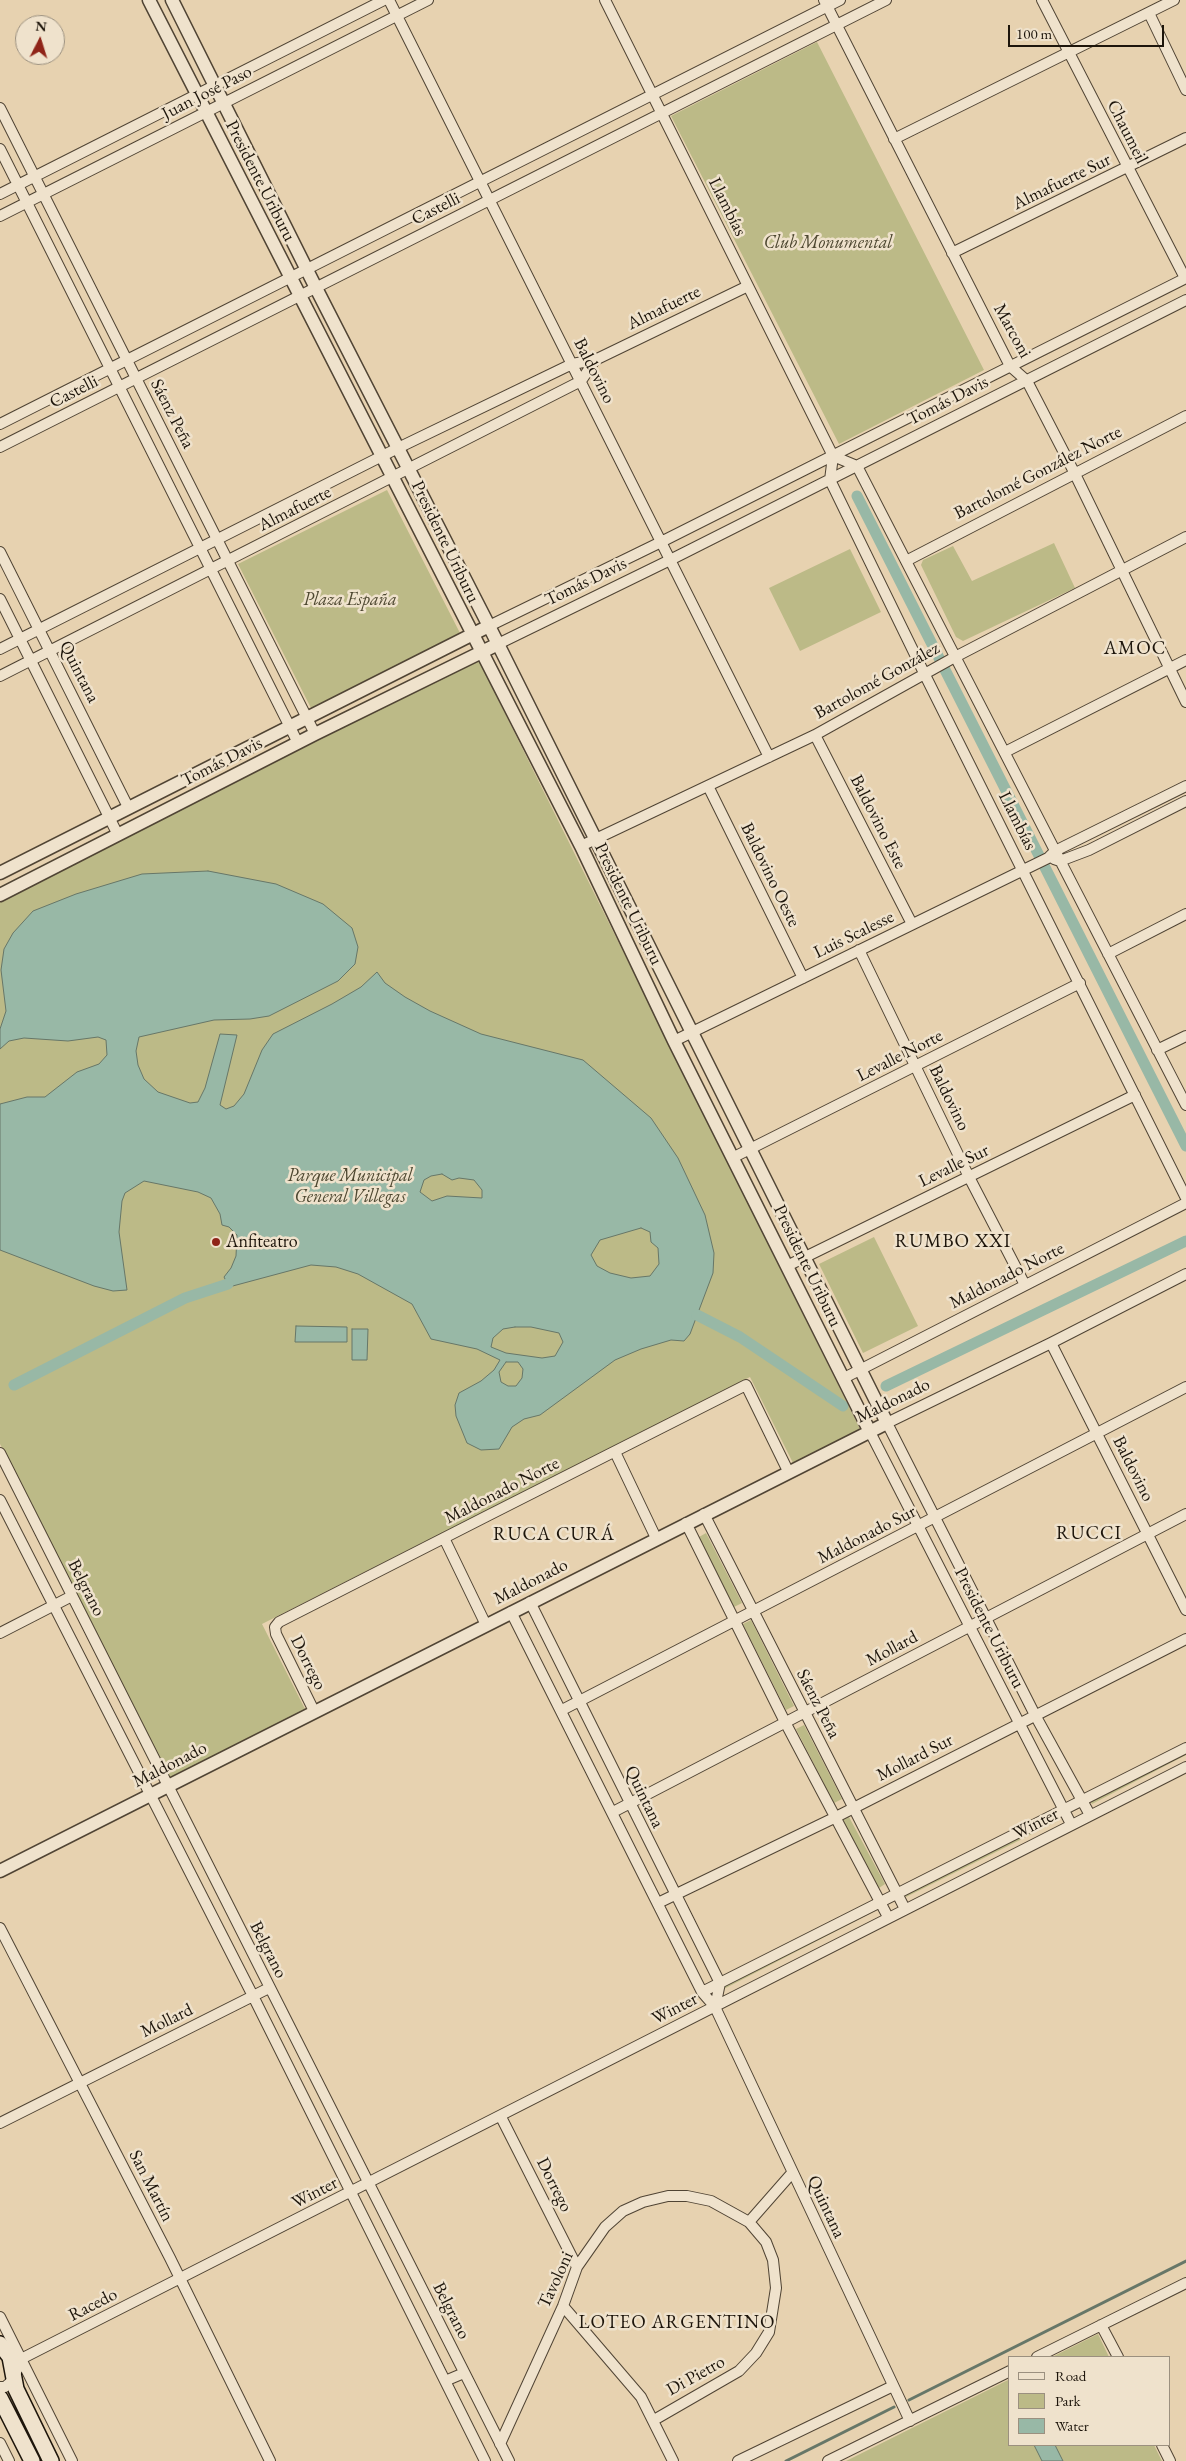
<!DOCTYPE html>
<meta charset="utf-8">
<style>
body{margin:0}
#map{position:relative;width:1186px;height:2461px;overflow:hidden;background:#e7d2b0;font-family:"EB Garamond",serif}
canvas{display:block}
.legend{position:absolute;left:1008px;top:2356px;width:162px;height:90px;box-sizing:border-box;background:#efe2cc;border:1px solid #9b907f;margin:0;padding:6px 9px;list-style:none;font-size:15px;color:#1d150b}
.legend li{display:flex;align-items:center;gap:10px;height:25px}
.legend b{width:25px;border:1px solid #9b907f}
.north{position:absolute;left:15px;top:15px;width:50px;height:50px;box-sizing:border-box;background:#efe2cc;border:1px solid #9b907f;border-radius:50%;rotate:5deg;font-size:14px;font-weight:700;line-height:20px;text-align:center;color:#1d150b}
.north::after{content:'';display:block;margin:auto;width:18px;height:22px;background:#8f2418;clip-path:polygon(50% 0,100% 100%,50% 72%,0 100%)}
.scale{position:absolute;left:1008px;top:25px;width:156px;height:22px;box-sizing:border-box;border:2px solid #1d150b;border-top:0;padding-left:6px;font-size:15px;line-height:18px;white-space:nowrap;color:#1d150b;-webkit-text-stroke:4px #efe2cc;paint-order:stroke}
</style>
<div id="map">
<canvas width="1186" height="2461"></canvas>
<ul class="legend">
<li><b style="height:6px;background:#efe2cc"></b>Road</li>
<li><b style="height:14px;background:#bcba87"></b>Park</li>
<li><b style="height:14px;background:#98b8a6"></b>Water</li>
</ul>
<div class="north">N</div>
<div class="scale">100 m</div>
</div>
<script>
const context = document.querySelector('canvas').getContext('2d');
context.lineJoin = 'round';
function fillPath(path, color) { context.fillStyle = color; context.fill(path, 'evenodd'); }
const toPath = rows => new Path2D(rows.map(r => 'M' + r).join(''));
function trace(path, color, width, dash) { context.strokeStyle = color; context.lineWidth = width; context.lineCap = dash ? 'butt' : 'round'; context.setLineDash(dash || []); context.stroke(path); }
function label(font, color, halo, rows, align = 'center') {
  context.font = font + ' "EB Garamond",serif'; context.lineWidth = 5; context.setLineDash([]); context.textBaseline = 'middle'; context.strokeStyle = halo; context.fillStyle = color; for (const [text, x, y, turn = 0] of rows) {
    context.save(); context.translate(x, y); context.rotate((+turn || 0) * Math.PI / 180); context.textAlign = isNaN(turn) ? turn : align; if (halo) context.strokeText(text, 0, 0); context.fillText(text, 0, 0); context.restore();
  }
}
fillPath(toPath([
 [817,42,984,370,839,444,671,116],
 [387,490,461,635,312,710,238,564],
 [1054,543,1075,588,963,641,956,637,921,565,923,560,953,546,972,581],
 [850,549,881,612,800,651,769,588],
 [478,659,860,1429,793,1463,750,1377,262,1624,306,1711,169,1779,0,1444,0,902],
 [874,1237,918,1326,863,1353,819,1264],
 [706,1533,742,1603,734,1607,699,1537],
 [751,1620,794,1706,786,1710,743,1624],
 [804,1725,842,1799,834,1803,796,1729],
 [1186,1749,1186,1755,1092,1804,1089,1799],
 [1054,1814,1058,1821,906,1897,902,1890],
 [849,1817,885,1884,879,1888,843,1820],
 [874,1905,877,1910,718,1992,715,1986],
 [1098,2334,1109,2357,1052,2357],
 [1010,2379,1010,2445,1154,2445,1162,2461,846,2461]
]), '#bcba87');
const water = toPath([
 [208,871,276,884,323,904,352,928,358,947,355,964,338,981,269,1016,250,1019,214,1020,139,1037,136,1051,138,1065,144,1079,158,1092,190,1103,198,1102,205,1088,220,1034,237,1035,220,1105,226,1109,234,1106,244,1094,262,1050,273,1034,332,1004,361,987,377,972,385,983,405,997,430,1011,481,1034,583,1060,651,1118,678,1158,705,1215,714,1253,713,1273,690,1334,684,1341,671,1340,641,1349,615,1360,540,1415,524,1419,512,1427,499,1449,481,1450,467,1443,456,1416,455,1405,459,1393,481,1381,494,1370,500,1360,477,1349,431,1339,412,1304,358,1274,336,1267,311,1265,229,1287,224,1277,231,1268,236,1256,237,1235,229,1227,222,1225,220,1214,211,1198,198,1192,144,1181,125,1193,122,1201,119,1232,127,1290,113,1291,94,1286,0,1250,0,1104,27,1097,45,1097,77,1072,99,1064,107,1055,106,1040,98,1037,68,1041,24,1038,9,1041,0,1049,0,1029,6,1011,1,970,4,949,13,933,33,911,76,894,142,874,208,871],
 [442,1174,452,1180,459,1178,474,1180,482,1190,482,1198,447,1196,432,1201,420,1192,424,1180,431,1176,442,1174],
 [641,1228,650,1232,651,1242,658,1248,659,1264,650,1276,631,1278,610,1273,597,1266,591,1255,600,1240,641,1228],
 [515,1327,531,1327,559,1333,563,1342,555,1356,542,1358,506,1353,491,1347,493,1338,503,1329,515,1327],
 [506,1362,518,1362,523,1369,522,1378,516,1386,508,1386,501,1382,499,1372,506,1362],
 [296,1326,347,1327,347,1342,295,1342,296,1326],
 [352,1329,368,1329,367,1360,352,1360,352,1329],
 [1034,2445,1055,2445,1063,2461,1042,2461,1034,2445]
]);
fillPath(water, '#98b8a6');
trace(water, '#677768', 1);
trace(toPath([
 [909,2400,1186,2261],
 [786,2461,894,2407]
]), '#677768', 3);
trace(toPath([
 [857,496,1186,1146],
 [697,1315,740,1337,843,1406],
 [14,1385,185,1298,228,1284],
 [886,1386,1186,1241]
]), '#98b8a6', 11);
const minor = toPath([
 [389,0,769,757],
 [605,0,833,456,830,480,925,675,1186,1198],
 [824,0,1010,366,1027,381,1074,472,1186,702],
 [1042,0,1185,278],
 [1149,13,1186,90],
 [0,108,315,734],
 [894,139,1174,0],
 [0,149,298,743],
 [0,194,384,0],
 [0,216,428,0],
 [952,253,1186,138],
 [0,424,840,0],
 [0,447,886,0],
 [833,456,857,466,1186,1105],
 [0,552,128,807],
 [906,561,1186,416],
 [0,599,118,835],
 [489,626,661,542,1186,278],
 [498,644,670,560,1186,300],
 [0,649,398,448,572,364,595,360,748,286],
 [0,676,581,381,595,360],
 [815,735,912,924],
 [1005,752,1186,660],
 [708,786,803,978],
 [581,846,815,735,955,657,1186,537],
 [1054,859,1060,861,1089,850,1186,801],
 [859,950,969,1177,1025,1285],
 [1108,954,1186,914],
 [674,1041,1048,858,1055,851,1186,786],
 [1157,1050,1186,1036],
 [734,1157,1080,983],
 [787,1266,1135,1095],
 [1051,1343,1186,1610],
 [844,1378,1186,1203],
 [870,1432,1071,1824],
 [615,1452,656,1538],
 [0,1453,509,2461],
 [0,1500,253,1996,485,2461],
 [704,1514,905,1909],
 [686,1523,785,1722,888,1917],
 [444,1538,486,1625],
 [530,1602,720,1983,715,2007],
 [511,1612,702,1992,715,2007,910,2421],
 [0,1633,72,1596],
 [562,1710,1186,1387],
 [314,1711,276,1634,275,1627,279,1622,491,1514,746,1385,788,1471],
 [613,1812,1186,1514],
 [1090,1815,1035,1715,887,1423,1051,1343,1186,1274],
 [658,1903,834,1818,1186,1639],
 [0,1928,170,2258,270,2461],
 [702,1992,1186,1748],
 [501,2117,577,2267],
 [0,2123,269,1988],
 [563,2306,641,2397,673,2461],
 [0,2317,72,2461],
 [1101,2325,1118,2357],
 [1037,2357,1186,2283],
 [445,2381,464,2373],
 [0,2387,5,2387,13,2380,21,2359,1186,1767],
 [654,2420,739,2371,756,2353,769,2332,776,2288,773,2260,766,2242,749,2222],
 [0,2443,9,2461],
 [500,2444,563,2306,577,2267,605,2227,623,2211,643,2202,668,2196,687,2196,711,2201,749,2222,792,2173],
 [1162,2445,1170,2461],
 [738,2461,893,2386],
 [828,2461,1010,2371]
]);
const tertiary = toPath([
 [149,0,581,846,674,1041,870,1432],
 [0,873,489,626],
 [0,895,315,734,498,644],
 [0,1871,887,1423,489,626,316,288,172,0]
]);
const secondary = toPath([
 [0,2344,10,2357,16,2389,51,2461],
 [0,2398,32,2461]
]);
trace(minor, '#504434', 12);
trace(tertiary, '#504434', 15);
trace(secondary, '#1d150b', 18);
trace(minor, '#efe2cc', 10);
trace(tertiary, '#efe2cc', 12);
trace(secondary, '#efe2cc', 15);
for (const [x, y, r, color] of [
 [216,1242,5,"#8f2418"]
]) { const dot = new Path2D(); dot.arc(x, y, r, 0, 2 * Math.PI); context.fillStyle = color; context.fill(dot); trace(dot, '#efe2cc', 2); }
label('18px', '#1d150b', '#efe2cc', [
 ["Juan José Paso",207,93,-27],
 ["Chaumeil",1127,132,63],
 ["Presidente Uriburu",260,181,63],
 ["Almafuerte Sur",1062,182,-26],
 ["Llambías",727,207,63],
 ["Castelli",436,209,-27],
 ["Almafuerte",664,308,-26],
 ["Marconi",1012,331,61],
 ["Baldovino",594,371,63],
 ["Castelli",74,392,-27],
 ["Tomás Davis",948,401,-27],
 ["Sáenz Peña",172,414,63],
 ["Bartolomé González Norte",1038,473,-27],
 ["Almafuerte",295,509,-27],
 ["Presidente Uriburu",445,542,64],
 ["Tomás Davis",586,582,-26],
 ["Quintana",79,672,63],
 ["Bartolomé González",877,681,-29],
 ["Tomás Davis",222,762,-27],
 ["Llambías",1017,821,63],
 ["Baldovino Este",878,822,63],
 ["Baldovino Oeste",770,875,64],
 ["Presidente Uriburu",628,904,64],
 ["Luis Scalesse",854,935,-26],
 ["Levalle Norte",900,1056,-27],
 ["Baldovino",949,1098,64],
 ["Levalle Sur",954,1166,-26],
 ["Presidente Uriburu",807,1266,64],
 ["Maldonado Norte",1007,1276,-27],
 ["Maldonado",893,1401,-26],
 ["Baldovino",1133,1469,63],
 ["Maldonado Norte",502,1491,-27],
 ["Maldonado Sur",867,1535,-27],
 ["Maldonado",531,1582,-27],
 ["Belgrano",86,1588,63],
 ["Presidente Uriburu",989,1628,63],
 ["Mollard",892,1649,-28],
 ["Dorrego",308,1663,63],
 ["Sáenz Peña",818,1704,63],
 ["Mollard Sur",915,1758,-27],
 ["Maldonado",170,1765,-27],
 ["Quintana",644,1797,64],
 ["Winter",1036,1824,-27],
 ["Belgrano",268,1950,63],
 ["Winter",675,2009,-27],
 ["Mollard",167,2021,-26],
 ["Dorrego",554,2185,63],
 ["San Martín",151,2186,63],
 ["Winter",315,2193,-27],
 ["Quintana",826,2207,65],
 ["Tavoloni",556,2280,-65],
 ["Racedo",93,2305,-27],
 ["Belgrano",451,2311,63],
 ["Di Pietro",696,2376,-29]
]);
label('italic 18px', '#4d4730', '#efe2cc', [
 ["Club Monumental",828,243],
 ["Plaza España",350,600],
 ["Parque Municipal",350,1176],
 ["General Villegas",350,1197]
]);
label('18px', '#1d150b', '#efe2cc', [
 ["Anfiteatro",226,1242]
], 'left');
context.letterSpacing = '1px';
label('19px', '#1d150b', '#efe2cc', [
 ["AMOC",1135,649],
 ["RUMBO XXI",953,1242],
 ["RUCCI",1089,1534],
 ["RUCA CURÁ",554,1535],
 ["LOTEO ARGENTINO",677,2323]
]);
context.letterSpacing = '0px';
</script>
